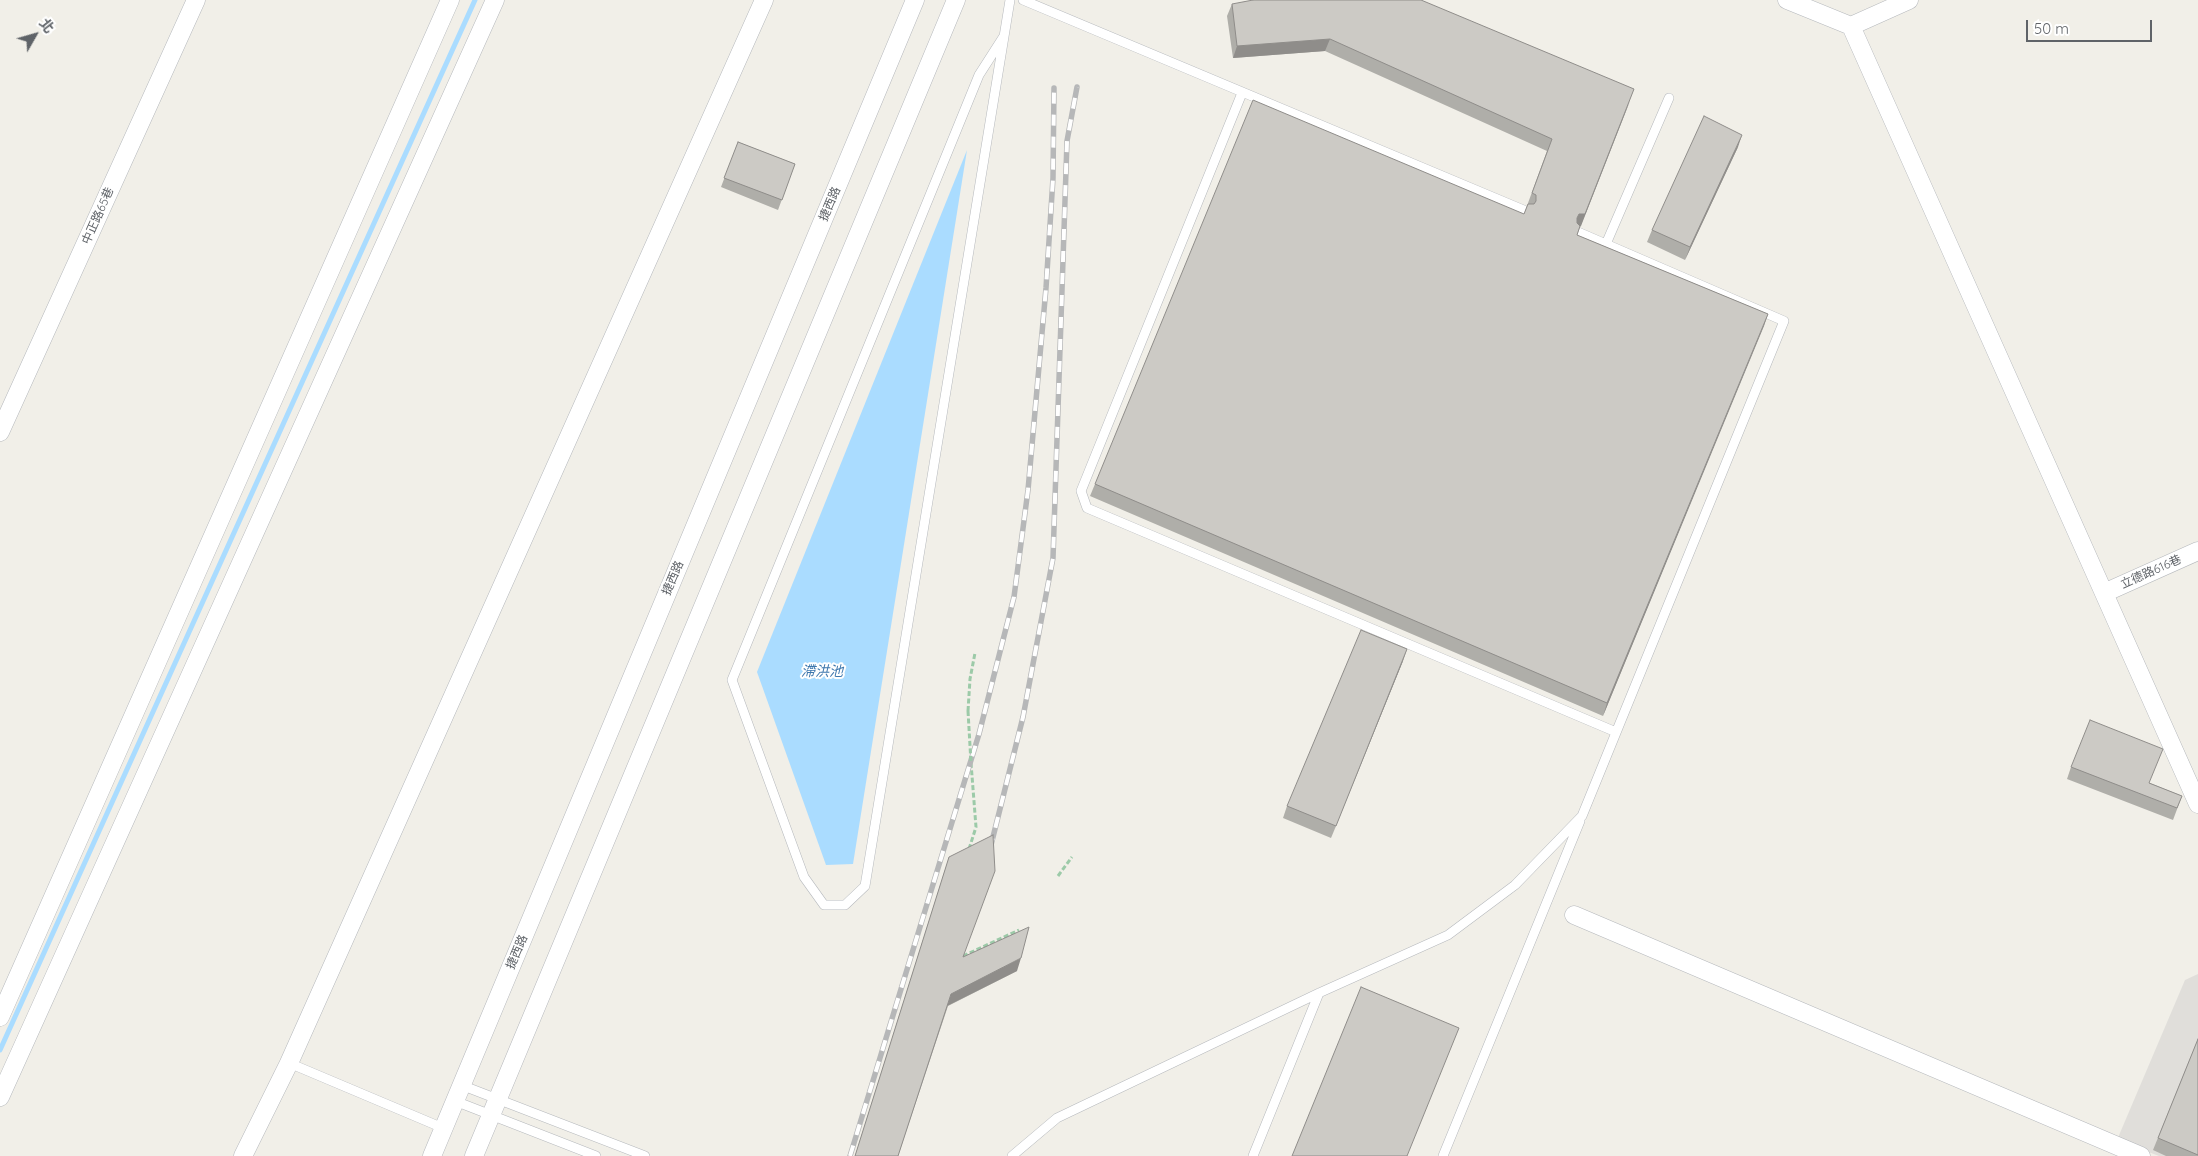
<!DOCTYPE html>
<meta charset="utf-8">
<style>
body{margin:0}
#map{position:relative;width:2198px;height:1156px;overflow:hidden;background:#f1efe8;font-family:Quicksand,"Noto Sans TC",sans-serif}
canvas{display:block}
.north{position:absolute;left:10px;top:10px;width:50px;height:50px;-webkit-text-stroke:4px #fff;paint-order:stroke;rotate:52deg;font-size:14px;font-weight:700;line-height:20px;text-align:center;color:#5f6368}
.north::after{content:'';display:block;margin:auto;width:18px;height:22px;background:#5f6368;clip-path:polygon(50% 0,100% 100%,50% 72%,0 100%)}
.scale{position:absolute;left:2026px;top:20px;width:126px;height:22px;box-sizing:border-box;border:2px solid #5f6368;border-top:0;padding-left:6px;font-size:15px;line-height:18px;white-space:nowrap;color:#5f6368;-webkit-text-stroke:4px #fff;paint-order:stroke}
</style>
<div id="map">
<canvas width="2198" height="1156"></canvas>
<div class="north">北</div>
<div class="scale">50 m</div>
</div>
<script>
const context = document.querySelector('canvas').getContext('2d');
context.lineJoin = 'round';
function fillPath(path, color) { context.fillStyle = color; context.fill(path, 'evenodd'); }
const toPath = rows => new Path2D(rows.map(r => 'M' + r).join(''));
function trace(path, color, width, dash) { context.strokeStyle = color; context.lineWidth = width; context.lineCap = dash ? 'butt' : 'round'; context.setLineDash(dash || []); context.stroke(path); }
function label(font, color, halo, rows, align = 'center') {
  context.font = font + ' Quicksand,"Noto Sans TC",sans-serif'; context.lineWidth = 4; context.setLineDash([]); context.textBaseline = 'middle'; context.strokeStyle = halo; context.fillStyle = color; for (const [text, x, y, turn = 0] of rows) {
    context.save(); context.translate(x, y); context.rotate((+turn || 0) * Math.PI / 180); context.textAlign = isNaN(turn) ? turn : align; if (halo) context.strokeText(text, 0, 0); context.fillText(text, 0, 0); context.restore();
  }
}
fillPath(toPath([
 [2198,974,2198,1156,2159,1156,2117,1140,2185,980]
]), '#e0deda');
fillPath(toPath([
 [967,150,853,864,826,865,757,672]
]), '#aadcff');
trace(toPath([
 [0,1050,475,0]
]), '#aadcff', 5);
const lane = toPath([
 [1023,0,1526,211],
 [1004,36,979,75,732,680,804,877,824,905,845,905,865,886,1010,0],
 [1242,93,1081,491,1087,508,1616,732],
 [1606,244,1669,98],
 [289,1063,443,1128],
 [461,1085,645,1156],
 [455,1101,596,1156],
 [1012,1156,1057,1118,1319,993,1448,935,1515,885,1582,816,1784,321,1578,232],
 [1253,1156,1319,993],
 [1443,1156,1580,821]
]);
const street = toPath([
 [1787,0,1851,26,2198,804],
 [1851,26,1909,0],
 [0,432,196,0],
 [2104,593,2198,551],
 [1574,915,2141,1156],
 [0,1017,450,0],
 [0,1097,495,0],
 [243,1156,289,1063,764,0],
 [432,1156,915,0],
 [474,1156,956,0]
]);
trace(lane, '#b5b8bc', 10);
trace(street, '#b5b8bc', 19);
trace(toPath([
 [968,711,970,679,975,653],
 [969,849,976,827,971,763],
 [1058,876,1072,857]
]), '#9ccaa8', 3, [5, 2.5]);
trace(lane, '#fff', 9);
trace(street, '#fff', 18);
const rail = toPath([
 [990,849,1023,717,1053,558,1067,141,1077,87],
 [850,1156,979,734,1014,597,1028,490,1046,288,1053,178,1054,88]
]);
trace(rail, '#b6b7b8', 5.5);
trace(rail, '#fff', 4, [11]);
trace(toPath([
 [968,711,971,763],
 [963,956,1019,930]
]), '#9ccaa8', 3, [5, 2.5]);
fillPath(toPath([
 [1232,4,1634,89,1577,235,1768,314,1603,716,1090,496,1095,484,1524,214,1547,151,1325,51,1233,58,1227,16],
 [738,142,795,164,778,210,721,187],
 [1738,147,1685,260,1647,242,1652,230],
 [1403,661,1331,838,1283,818,1287,806],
 [2071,767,2150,783,2182,796,2173,820,2067,779],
 [949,857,963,957,1017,971,948,1006,898,1156,855,1156],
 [2198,1039,2198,1156,2166,1156,2153,1150]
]), '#afaea9');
fillPath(toPath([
 [1330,39,1325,51,1233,58,1237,46],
 [1630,101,1581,226,1575,227,1577,218,1579,214],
 [1742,135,1738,147,1685,260,1690,247],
 [1768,314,1764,326,1603,716,1607,703],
 [1407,649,1403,661,1331,838,1336,826],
 [1021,958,1017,971,947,1006,951,994]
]), '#8f8d8a');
const building = toPath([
 [1253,0,1421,0,1634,89,1585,214,1579,214,1577,218,1577,223,1580,226,1577,235,1768,314,1607,703,1095,484,1253,100,1524,214,1528,204,1534,204,1536,201,1536,195,1532,193,1552,139,1330,39,1237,46,1232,4,1253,0],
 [1704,116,1742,135,1690,247,1652,230,1704,116],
 [738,142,795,164,782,200,724,178,738,142],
 [1361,630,1407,649,1336,826,1287,806,1361,630],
 [2090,720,2163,749,2149,783,2182,796,2177,808,2071,767,2090,720],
 [993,835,995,871,963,957,1029,927,1021,958,951,994,898,1156,855,1156,949,857,993,835],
 [1361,987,1459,1028,1407,1156,1292,1156,1361,987],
 [2198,1039,2198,1155,2158,1138,2198,1039]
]);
fillPath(building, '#cccac5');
trace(building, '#8f8d8a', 1);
label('12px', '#5f6368', '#fff', [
 ["捷西路",830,204,-67],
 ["中正路65巷",98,216,-66],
 ["立德路616巷",2151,572,-24],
 ["捷西路",673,578,-67],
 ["捷西路",517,952,-67]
]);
label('italic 14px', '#3e77ad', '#fff', [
 ["滯洪池",822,672]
]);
</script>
